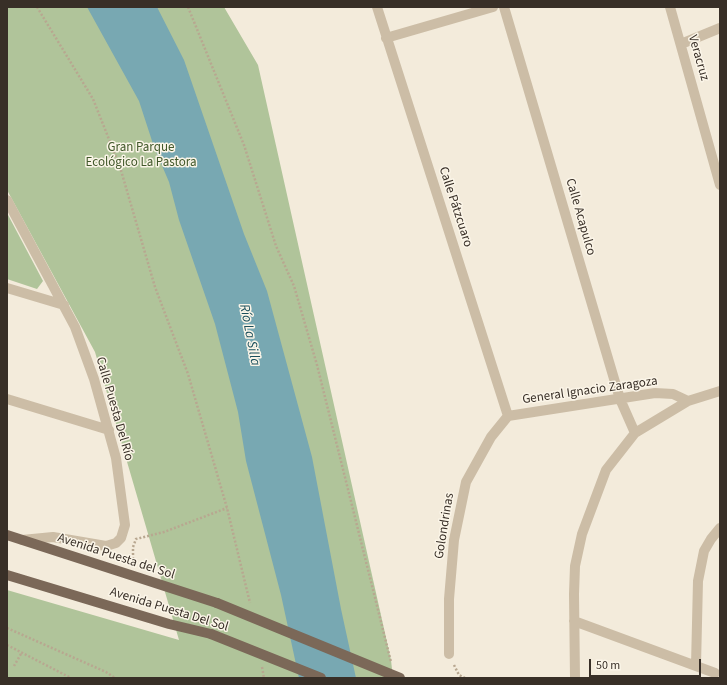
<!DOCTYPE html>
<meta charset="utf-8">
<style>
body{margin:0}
#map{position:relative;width:727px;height:685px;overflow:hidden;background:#f3ebdb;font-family:"Source Sans 3",sans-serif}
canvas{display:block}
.frame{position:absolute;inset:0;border:8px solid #382f27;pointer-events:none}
.scale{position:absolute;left:589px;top:659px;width:112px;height:18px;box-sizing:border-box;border:2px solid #382f27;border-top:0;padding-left:5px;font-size:12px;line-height:14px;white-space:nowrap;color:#382f27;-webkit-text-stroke:3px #fbf5e8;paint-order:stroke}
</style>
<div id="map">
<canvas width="727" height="685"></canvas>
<div class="frame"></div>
<div class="scale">50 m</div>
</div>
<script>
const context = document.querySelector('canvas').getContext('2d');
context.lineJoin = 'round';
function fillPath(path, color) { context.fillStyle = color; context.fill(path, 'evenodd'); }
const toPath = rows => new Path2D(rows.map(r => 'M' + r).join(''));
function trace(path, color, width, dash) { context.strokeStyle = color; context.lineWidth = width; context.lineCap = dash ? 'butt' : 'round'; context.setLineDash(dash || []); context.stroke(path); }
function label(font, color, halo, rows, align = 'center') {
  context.font = font + ' "Source Sans 3",sans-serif'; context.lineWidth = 3; context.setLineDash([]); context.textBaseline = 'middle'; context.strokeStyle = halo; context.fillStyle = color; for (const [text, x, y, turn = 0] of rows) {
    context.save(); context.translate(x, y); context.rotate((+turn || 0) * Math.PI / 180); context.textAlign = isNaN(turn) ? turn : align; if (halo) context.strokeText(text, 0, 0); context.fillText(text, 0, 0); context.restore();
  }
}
fillPath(toPath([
 [7,7,224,7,258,65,391,660,393,678,7,678,7,590,179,640,95,352,7,190],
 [7,213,43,281,37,289,7,279]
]), '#b0c49a');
fillPath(toPath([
 [87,7,157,7,184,60,244,234,267,291,312,457,341,609,356,678,299,678,281,595,246,461,238,412,215,324,179,220,169,182,154,147,139,101]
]), '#78a8b2');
trace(toPath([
 [37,7,93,99,120,167,155,287,188,374,227,508,250,603],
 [188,7,244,145,276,246,294,286,317,365,391,662],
 [133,563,133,547,136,539,164,532,227,508],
 [7,628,106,672,115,678],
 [7,645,71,678],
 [454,665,459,675,465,678],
 [14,666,22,652],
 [262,667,264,678]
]), '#b8a790', 2.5, [2, 2]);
trace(toPath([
 [377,7,508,416],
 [504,7,620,399,635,433],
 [670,7,720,185],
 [386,38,493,7],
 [681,44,720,28],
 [7,200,75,327,94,379,116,458,125,525,121,538,116,543,106,546,53,537,22,540],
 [7,288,64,305],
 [7,399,109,430],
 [508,416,655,393,673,394,688,401,720,391],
 [574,621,715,673],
 [449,654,449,599,454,540,466,482,491,437,508,416],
 [696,665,698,581,704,551,711,539,720,528],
 [575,678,574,594,575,566,582,534,606,470,635,433,688,401]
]), '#ccbda6', 10);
trace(toPath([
 [7,535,217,603],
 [7,575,169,624,211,634]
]), '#7b6858', 10);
trace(toPath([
 [217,603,400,678],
 [211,634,321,678]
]), '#7b6858', 10);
label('13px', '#382f27', '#fbf5e8', [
 ["Veracruz",698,58,74],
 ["Calle Pátzcuaro",455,207,72],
 ["Calle Acapulco",580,217,74],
 ["General Ignacio Zaragoza",590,391,-8],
 ["Calle Puesta Del Río",114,409,74],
 ["Golondrinas",445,526,-81],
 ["Avenida Puesta del Sol",116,557,18],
 ["Avenida Puesta Del Sol",169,610,17]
]);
label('13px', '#41582a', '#fbf5e8', [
 ["Gran Parque",141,148],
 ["Ecológico La Pastora",141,163]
]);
label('italic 14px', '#1a4f5c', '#fbf5e8', [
 ["Río La Silla",249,335,79]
]);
</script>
